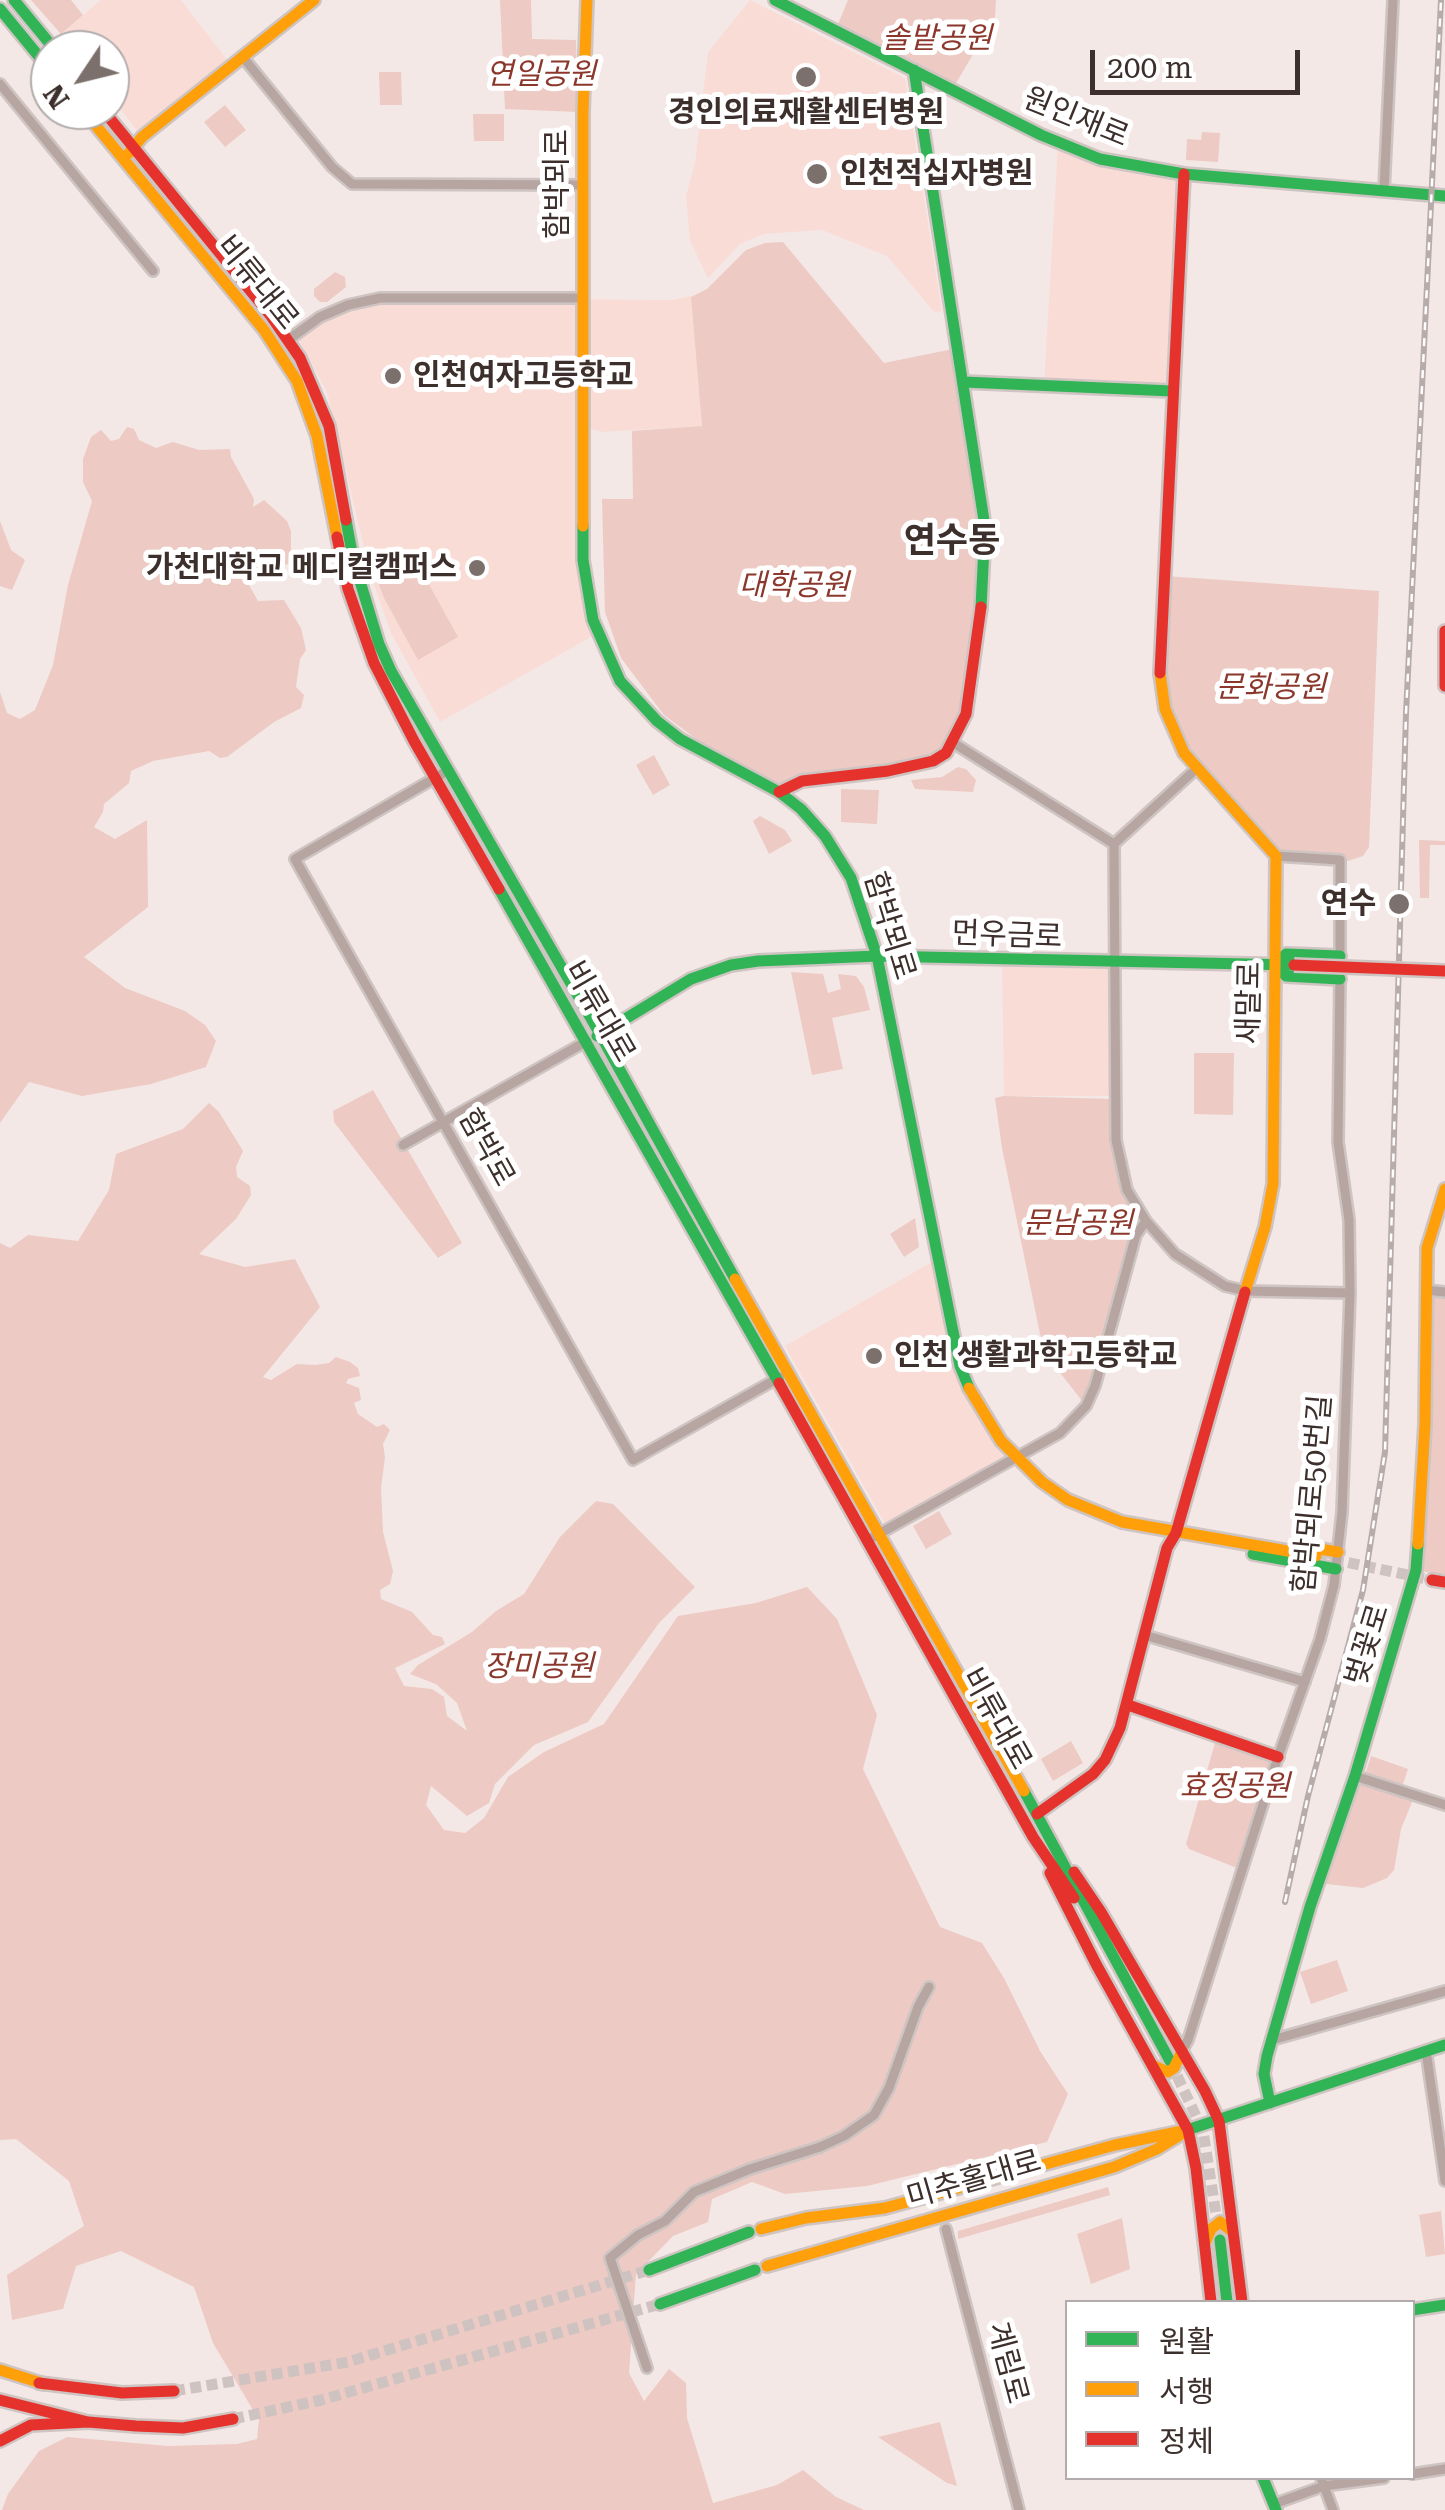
<!DOCTYPE html>
<meta charset="utf-8">
<style>
body{margin:0}
#map{position:relative;width:1445px;height:2510px;overflow:hidden;background:#f4e8e6;font-family:"Roboto Serif","Noto Sans KR",serif}
canvas{display:block}
.legend{position:absolute;left:1065px;top:2300px;width:350px;height:180px;box-sizing:border-box;background:#fff;border:2px solid #b1acab;margin:0;padding:12px 18px;list-style:none;font-size:30px;color:#3c2f2c}
.legend li{display:flex;align-items:center;gap:20px;height:50px}
.legend b{width:50px;border:2px solid #b1acab}
.north{position:absolute;left:30px;top:30px;width:100px;height:100px;box-sizing:border-box;background:#fff;border:2px solid #b1acab;border-radius:50%;rotate:235deg;font-size:28px;font-weight:700;line-height:40px;text-align:center;color:#3c2f2c}
.north::after{content:'';display:block;margin:auto;width:35px;height:45px;background:#7c706d;clip-path:polygon(50% 0,100% 100%,50% 72%,0 100%)}
.scale{position:absolute;left:1090px;top:50px;width:210px;height:45px;box-sizing:border-box;border:5px solid #3c2f2c;border-top:0;padding-left:12px;font-size:30px;line-height:35px;white-space:nowrap;color:#3c2f2c;-webkit-text-stroke:8px #fff;paint-order:stroke}
</style>
<div id="map">
<canvas width="1445" height="2510"></canvas>
<ul class="legend">
<li><b style="height:12px;background:#30b455"></b>원활</li>
<li><b style="height:12px;background:#ff9f0a"></b>서행</li>
<li><b style="height:12px;background:#e5322d"></b>정체</li>
</ul>
<div class="north">N</div>
<div class="scale">200 m</div>
</div>
<script>
const context = document.querySelector('canvas').getContext('2d');
context.lineJoin = 'round';
function fillPath(path, color) { context.fillStyle = color; context.fill(path, 'evenodd'); }
const toPath = rows => new Path2D(rows.map(r => 'M' + r).join(''));
function trace(path, color, width, dash) { context.strokeStyle = color; context.lineWidth = width; context.lineCap = dash ? 'butt' : 'round'; context.setLineDash(dash || []); context.stroke(path); }
function label(font, color, halo, rows, align = 'center') {
  context.font = font + ' "Roboto Serif","Noto Sans KR",serif'; context.lineWidth = 10; context.setLineDash([]); context.textBaseline = 'middle'; context.strokeStyle = halo; context.fillStyle = color; for (const [text, x, y, turn = 0] of rows) {
    context.save(); context.translate(x, y); context.rotate((+turn || 0) * Math.PI / 180); context.textAlign = isNaN(turn) ? turn : align; if (halo) context.strokeText(text, 0, 0); context.fillText(text, 0, 0); context.restore();
  }
}
fillPath(toPath([
 [101,0,181,0,231,65,142,137,110,96,110,50,73,50,61,34],
 [750,0,905,78,942,311,935,313,887,256,822,230,764,234,740,244,708,278,690,241,686,196,695,163,708,52],
 [1058,144,1184,174,1172,391,1044,385],
 [691,296,702,426,601,432,584,426,583,560,598,633,440,722,391,633,371,576,327,392,296,335,320,317,380,298,672,300],
 [1002,962,1114,963,1115,1096,1004,1096],
 [937,1259,960,1366,1015,1456,888,1529,785,1346]
]), '#fadcd7');
fillPath(toPath([
 [31,0,71,0,83,15,61,34],
 [500,0,531,0,532,39,576,40,578,112,505,109],
 [848,0,996,0,995,17,952,90,836,29],
 [379,72,401,72,402,105,380,105],
 [225,105,246,130,225,147,204,122],
 [473,114,504,114,504,141,474,141],
 [1202,132,1220,133,1218,162,1186,160,1187,139,1201,140],
 [783,242,884,363,953,349,978,527,978,581,962,713,943,750,931,758,782,785,699,741,664,715,621,658,605,612,602,499,633,499,632,431,702,426,691,297,707,289,746,250,765,243],
 [335,272,345,277,346,287,327,302,320,302,314,296,314,289],
 [127,427,134,429,139,440,156,448,173,442,199,450,230,449,231,457,254,499,253,507,264,500,287,521,291,531,291,564,278,565,275,571,257,576,249,585,258,601,284,600,301,628,306,650,300,659,296,687,304,695,301,708,274,722,227,757,220,758,209,751,153,761,131,771,129,783,104,804,103,812,94,827,115,839,147,820,148,907,84,957,125,988,185,1011,205,1025,216,1041,206,1067,151,1084,82,1096,29,1082,0,1123,0,692,7,713,20,719,35,710,53,665,68,585,92,501,83,482,83,459,91,437,101,430,111,441,119,439],
 [0,521,11,550,25,560,12,590,0,586],
 [411,552,458,637,418,660,384,598,375,574],
 [1165,576,1379,591,1369,847,1363,856,1348,861,1276,856,1196,769,1165,709],
 [654,755,670,785,653,795,636,765],
 [958,767,966,769,976,780,973,792,915,789,911,780,942,777],
 [841,789,879,790,877,824,841,822],
 [760,816,785,830,792,841,769,854,753,821],
 [1419,840,1445,841,1445,845,1430,845,1429,898,1420,898],
 [791,972,823,974,828,993,841,989,838,974,856,976,864,987,870,1010,832,1018,843,1069,812,1075],
 [1194,1053,1234,1053,1233,1115,1194,1114],
 [373,1090,462,1243,438,1258,334,1122,333,1111],
 [1004,1096,1111,1099,1120,1164,1146,1221,1136,1235,1086,1406,1051,1361,1040,1334,1002,1148,995,1098],
 [209,1103,219,1112,243,1151,236,1167,237,1177,250,1186,251,1195,236,1219,199,1254,245,1267,295,1259,320,1307,263,1377,271,1380,297,1364,315,1365,329,1363,336,1357,350,1362,358,1368,360,1376,348,1379,346,1383,359,1388,361,1400,354,1403,358,1414,377,1427,384,1424,390,1430,383,1444,385,1457,381,1488,383,1532,393,1571,390,1584,380,1590,381,1599,412,1612,433,1635,442,1637,445,1644,395,1668,404,1686,432,1689,444,1697,447,1716,467,1731,457,1703,436,1684,410,1674,418,1665,472,1632,496,1611,524,1594,560,1537,596,1501,613,1504,695,1587,659,1623,588,1722,534,1745,495,1784,489,1803,467,1816,431,1786,426,1805,444,1830,465,1833,484,1818,508,1777,544,1752,604,1724,678,1616,756,1603,807,1587,837,1619,877,1715,863,1769,940,1927,982,1943,1004,1978,1040,2051,1068,2094,1047,2142,867,2186,785,2194,752,2182,712,2199,708,2222,673,2236,636,2274,629,2373,644,2401,669,2369,686,2383,687,2418,713,2503,777,2485,803,2470,836,2497,864,2510,2,2510,8,2494,39,2451,67,2437,168,2446,237,2444,257,2439,259,2420,213,2343,194,2287,121,2251,76,2266,63,2309,12,2320,7,2275,84,2226,69,2181,16,2139,0,2140,0,1243,10,1248,28,1235,78,1241,109,1190,116,1154,183,1129],
 [915,1218,919,1247,904,1257,890,1234],
 [1426,1290,1445,1292,1445,1576,1416,1570],
 [939,1511,952,1534,926,1549,913,1526],
 [1217,1736,1278,1757,1242,1870,1189,1849,1186,1844],
 [1071,1741,1083,1763,1053,1781,1041,1759],
 [1371,1756,1408,1769,1402,1787,1365,1775],
 [1355,1776,1415,1795,1401,1829,1394,1870,1387,1878,1363,1888,1318,1883],
 [1337,1960,1348,1991,1311,2004,1300,1972],
 [1108,2187,1110,2195,958,2239,958,2231],
 [1441,2211,1445,2254,1426,2257,1419,2215],
 [1122,2218,1130,2269,1091,2284,1077,2234],
 [940,2422,957,2486,947,2483,878,2437]
]), '#edcac3');
trace(toPath([
 [1316,1556,1432,1580],
 [1170,2061,1203,2131,1220,2240],
 [174,2391,348,2362,649,2270],
 [233,2419,321,2400,660,2304]
]), '#cfc3c1', 11, [11, 5.5]);
const street = toPath([
 [242,56,332,167,352,184,583,185],
 [0,84,153,271],
 [1384,190,1393,0],
 [288,340,320,317,348,305,380,298,583,298],
 [952,742,1114,844,1116,1140,1127,1190,1146,1221,1175,1254,1225,1286,1246,1291,1350,1293],
 [447,771,295,859,633,1460,780,1377],
 [1114,844,1196,769],
 [1276,856,1340,860,1340,958],
 [403,1145,587,1041],
 [1426,1290,1445,1292],
 [868,1540,1060,1433,1086,1406,1095,1386,1136,1235,1146,1221],
 [1144,1635,1305,1682],
 [1355,1776,1445,1805],
 [1272,2040,1445,1991],
 [1182,2051,1188,2040,1278,1757,1320,1639,1334,1585,1342,1512,1350,1293,1349,1220,1338,1142,1340,974],
 [1426,2051,1445,2181],
 [946,2229,1019,2510],
 [647,2368,610,2258,638,2235,665,2221,694,2192,750,2169,820,2147,844,2136,874,2115,889,2088,918,2007,929,1987],
 [1412,2474,1445,2469],
 [1321,2478,1333,2510],
 [1274,2504,1324,2486,1384,2478]
]);
const fast = toPath([
 [14,0,55,50],
 [775,0,1041,135,1100,159,1184,174,1445,196],
 [0,9,50,70],
 [914,70,985,527,981,607],
 [964,382,1172,391],
 [346,520,353,558,379,644,391,671,600,1034,735,1279],
 [583,526,583,560,593,620,620,681,657,721,680,739,779,792,801,809,825,836,851,878,877,956,960,1366,969,1388],
 [499,889,779,1383],
 [1340,956,1286,954,1275,964,1286,976,1340,979],
 [597,1036,691,979,731,965,758,961,877,956,1294,965],
 [1253,1554,1336,1569],
 [1024,1791,1170,2061],
 [1270,2103,1264,2074,1267,2056,1310,1907,1355,1776,1416,1570,1418,1544],
 [1187,2130,1445,2045],
 [1220,2240,1227,2302],
 [649,2270,749,2232],
 [660,2304,755,2270],
 [1412,2310,1445,2305],
 [1263,2478,1276,2510]
]);
const slow = toPath([
 [83,110,264,330,297,381,317,436,337,537],
 [129,153,142,137,314,0],
 [583,526,583,112,587,0],
 [1160,673,1165,709,1184,753,1276,856,1273,1184,1265,1227,1245,1292],
 [735,1279,1024,1791],
 [969,1388,1001,1441,1042,1482,1068,1500,1122,1522,1316,1556],
 [1418,1544,1425,1424,1427,1248,1445,1189],
 [1307,1547,1338,1552],
 [1154,2066,1168,2072,1174,2068,1182,2051],
 [761,2229,806,2218,885,2208,1115,2145,1187,2130],
 [1206,2241,1211,2229,1220,2222,1232,2231],
 [767,2266,1114,2167,1157,2149,1180,2135],
 [0,2370,44,2384]
]);
const jam = toPath([
 [103,110,271,316,300,358,329,426,346,520],
 [337,537,348,589,374,663,414,741,499,889],
 [1445,631,1445,686],
 [1160,673,1184,174],
 [779,792,802,781,888,771,933,761,946,753,966,714,981,607],
 [779,1383,1033,1837,1074,1898],
 [1432,1580,1445,1582],
 [1128,1705,1278,1757],
 [1037,1814,1093,1774,1105,1760,1120,1728,1167,1548,1176,1533,1245,1292],
 [1074,1872,1101,1912,1205,2091,1219,2121,1242,2302],
 [1050,1873,1096,1964,1188,2130,1196,2168,1211,2302],
 [39,2383,122,2393,174,2391],
 [0,2400,88,2422,136,2426,183,2428,233,2419],
 [0,2441,31,2425,88,2422]
]);
trace(street, '#cec4c2', 14);
trace(fast, '#cec4c2', 16);
trace(slow, '#cec4c2', 16);
trace(jam, '#cec4c2', 16);
trace(street, '#b7a5a2', 9);
trace(fast, '#30b455', 11);
trace(slow, '#ff9f0a', 11);
trace(jam, '#e5322d', 11);
const rail = toPath([
 [1285,1902,1308,1796,1363,1590,1385,1452,1406,713,1441,0]
]);
trace(rail, '#b8acaa', 6);
trace(rail, '#fff', 2.5, [8]);
const jamBridge = toPath([
 [1294,965,1445,971]
]);
trace(jamBridge, '#cec4c2', 16, []);
trace(jamBridge, '#e5322d', 11);
for (const [x, y, r, color] of [
 [806,77,12,"#7c706d"],
 [817,174,12,"#7c706d"],
 [393,376,10,"#7c706d"],
 [477,568,10,"#7c706d"],
 [1399,904,12,"#7c706d"],
 [874,1356,10,"#7c706d"]
]) { const dot = new Path2D(); dot.arc(x, y, r, 0, 2 * Math.PI); context.fillStyle = color; context.fill(dot); trace(dot, '#fff', 4); }
label('italic 30px', '#8b372c', '#fff', [
 ["솔밭공원",937,39],
 ["연일공원",541,75],
 ["대학공원",794,586],
 ["문화공원",1271,688],
 ["문남공원",1078,1224],
 ["장미공원",539,1667],
 ["효정공원",1235,1787]
]);
label('bold 30px', '#3c2f2c', '#fff', [
 ["경인의료재활센터병원",806,113,"center"],
 ["인천적십자병원",840,174],
 ["인천여자고등학교",413,376],
 ["가천대학교 메디컬캠퍼스",457,568,"right"],
 ["연수",1376,904,"right"],
 ["인천 생활과학고등학교",894,1356]
], 'left');
label('30px', '#3c2f2c', '#fff', [
 ["원인재로",1076,118,22],
 ["함박뫼로",558,184,-90],
 ["비류대로",257,283,51],
 ["함박뫼로",889,926,73],
 ["먼우금로",1007,936,2],
 ["새말로",1250,1003,-89],
 ["비류대로",599,1012,60],
 ["함박로",486,1148,61],
 ["함박뫼로50번길",1313,1494,-85],
 ["벚꽃로",1368,1645,-73],
 ["비류대로",996,1719,61],
 ["미추홀대로",974,2180,-16],
 ["계림로",1007,2363,75]
]);
label('bold 35px', '#3c2f2c', '#fff', [
 ["연수동",952,542]
]);
</script>
